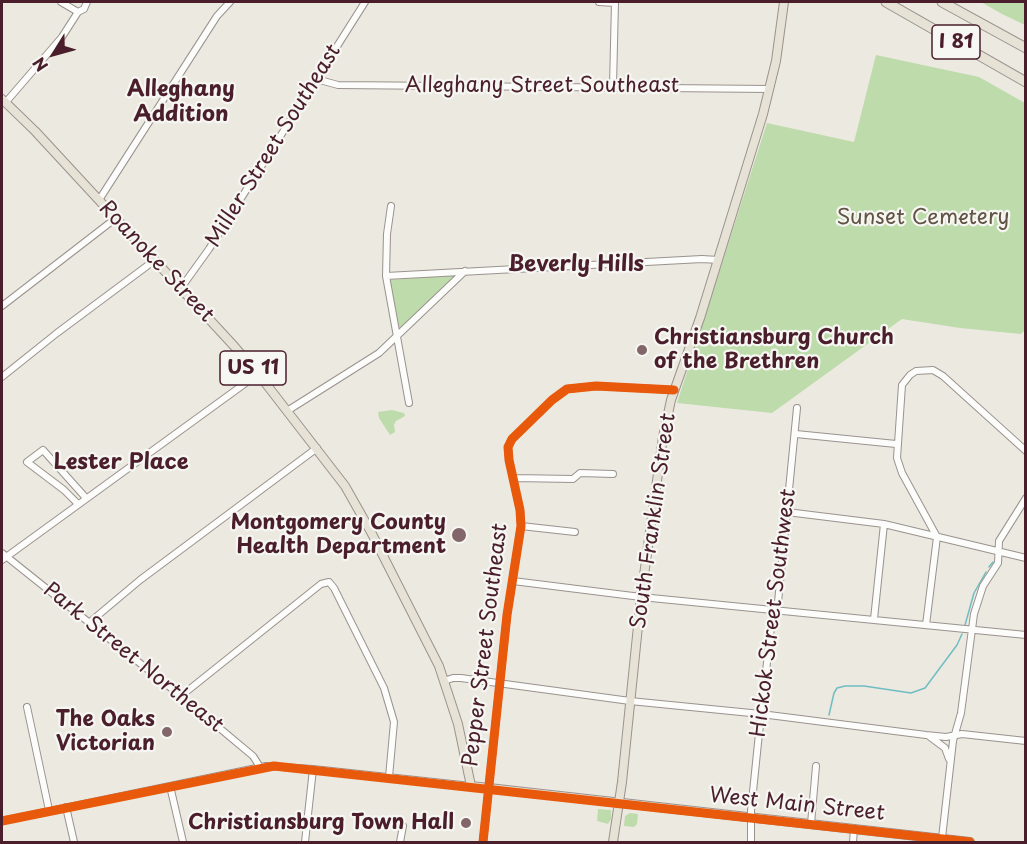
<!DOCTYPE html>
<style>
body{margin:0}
#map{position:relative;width:1027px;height:844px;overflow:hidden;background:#ece9e0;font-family:"Playpen Sans",sans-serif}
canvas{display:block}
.frame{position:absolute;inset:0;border:3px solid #4a1f2b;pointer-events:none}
.north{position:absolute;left:24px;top:24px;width:60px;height:60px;-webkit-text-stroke:4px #f6f6f2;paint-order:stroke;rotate:233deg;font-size:16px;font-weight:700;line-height:24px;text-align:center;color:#4a1f2b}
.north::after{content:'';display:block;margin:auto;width:21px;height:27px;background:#4a1f2b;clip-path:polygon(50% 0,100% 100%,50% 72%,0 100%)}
</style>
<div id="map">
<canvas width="1027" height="844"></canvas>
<div class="frame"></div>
<div class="north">N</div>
</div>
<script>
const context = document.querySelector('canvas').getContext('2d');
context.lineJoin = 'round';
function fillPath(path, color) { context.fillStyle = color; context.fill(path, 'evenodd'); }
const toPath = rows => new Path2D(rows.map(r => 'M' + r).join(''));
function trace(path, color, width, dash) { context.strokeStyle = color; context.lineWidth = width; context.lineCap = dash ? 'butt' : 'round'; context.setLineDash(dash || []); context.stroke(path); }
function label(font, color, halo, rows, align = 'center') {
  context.font = font + ' "Playpen Sans",sans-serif'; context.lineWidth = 4.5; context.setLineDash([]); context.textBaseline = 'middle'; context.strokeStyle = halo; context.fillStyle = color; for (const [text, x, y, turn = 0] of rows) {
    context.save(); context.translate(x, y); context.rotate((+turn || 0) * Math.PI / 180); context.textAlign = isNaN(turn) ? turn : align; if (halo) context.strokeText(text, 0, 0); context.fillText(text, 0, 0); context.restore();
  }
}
fillPath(toPath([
 [981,2,1025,2,1025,25,1002,14],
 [876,55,979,77,1025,103,1025,330,1021,334,960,328,902,319,772,413,677,403,767,123,854,142],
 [454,275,453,279,401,328,397,326,390,280],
 [392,410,404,413,405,416,396,421,394,425,395,432,390,435,379,418,378,412],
 [598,809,611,810,611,819,608,824,597,821],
 [630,813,638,814,637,824,634,827,624,826,625,816]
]), '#bedbab');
trace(toPath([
 [989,567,993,562],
 [965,625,974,593,986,572],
 [829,715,834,693,837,688,845,686,864,686,911,693,925,688,957,645,962,634]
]), '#6fbdc3', 1.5);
const minor = toPath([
 [61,2,78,12],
 [599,2,615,3],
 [316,79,338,85,770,89],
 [613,86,615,2],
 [6,102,62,37,78,12,84,9,87,2],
 [99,200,217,16,230,2],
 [391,206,387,234,386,276,409,403],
 [386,276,702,259,718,260],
 [181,288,209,249,365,2],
 [2,306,116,218],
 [2,377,57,333,155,260],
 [287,411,379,353,465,271],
 [796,434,896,444],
 [514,478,573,479,580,473,613,474],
 [78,504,64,490,27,462,43,450,86,498],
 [787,512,884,524,1026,558],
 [521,526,575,532],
 [2,553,181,696,253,756,260,767],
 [2,560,258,374],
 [513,581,641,597,1026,635],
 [874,619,884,524],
 [90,622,140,580,317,448],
 [926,625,937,537,902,473,897,458,902,385,910,375,916,371,933,370,943,376,1026,451],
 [444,681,453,678,461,678,630,701,761,714,926,735,946,737,962,734,1026,741],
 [181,696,321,584,329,582,334,588,384,688,394,722,389,777],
 [27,707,49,810],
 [929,736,945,748,949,759],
 [170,786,183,842],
 [66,807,74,842],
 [2,821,266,766,313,769,471,786],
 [811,824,816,766],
 [942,838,953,741,961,713,974,614,983,586,998,563,999,541,1026,498],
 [305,842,313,769],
 [400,842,403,826],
 [483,842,507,615,521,526,520,510,509,460,508,447,512,439,552,400,567,389,596,386,674,390],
 [751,842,751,811,758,743,773,609,778,602,797,408],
 [853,842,854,829]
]);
const major = toPath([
 [2,99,35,131,234,346,263,380,345,486,371,532,439,666,458,724,471,786,970,842],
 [613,842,622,782,641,597,663,437,671,400,700,318,763,114,776,61,784,2]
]);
const highway = toPath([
 [886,2,1026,82],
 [942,2,1026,48]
]);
trace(minor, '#9a928f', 8);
trace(major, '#9a928f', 10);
trace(highway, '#9a928f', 11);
trace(minor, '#fcfcfa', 6);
trace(major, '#e7e2d6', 8);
trace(highway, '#e7e2d6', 9);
trace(toPath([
 [2,821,274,766,970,842],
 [483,842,507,615,521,526,520,510,509,460,508,447,512,439,552,400,567,389,596,386,674,390]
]), '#e8590c', 9);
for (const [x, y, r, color] of [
 [642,350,6,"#83666a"],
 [459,535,8,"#83666a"],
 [167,732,6,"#83666a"],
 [466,823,6,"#83666a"]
]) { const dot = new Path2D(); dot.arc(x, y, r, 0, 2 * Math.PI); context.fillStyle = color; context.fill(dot); trace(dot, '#f6f6f2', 2); }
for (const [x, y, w] of [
 [956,42,48],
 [253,368,66]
]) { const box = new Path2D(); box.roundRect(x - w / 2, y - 17, w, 34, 4.5); context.fillStyle = '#f6f6f2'; context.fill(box); trace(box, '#4a1f2b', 1.5); }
label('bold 20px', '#4a1f2b', null, [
 ["I 81",956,42],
 ["US 11",253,368]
]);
label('21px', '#4a1f2b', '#f6f6f2', [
 ["Alleghany Street Southeast",542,86],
 ["Miller Street Southeast",274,146,-58],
 ["Roanoke Street",156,262,47],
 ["South Franklin Street",654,521,-82],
 ["Hickok Street Southwest",774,613,-83],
 ["Pepper Street Southeast",486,645,-83],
 ["Park Street Northeast",133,658,39],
 ["West Main Street",797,805,6]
]);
label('21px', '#625444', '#f6f6f2', [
 ["Sunset Cemetery",923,218]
]);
label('bold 21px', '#4a1f2b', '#f6f6f2', [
 ["Christiansburg Church",654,338,"left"],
 ["of the Brethren",654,362,"left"],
 ["Montgomery County",446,523],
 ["Health Department",446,547],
 ["The Oaks",155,720],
 ["Victorian",155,744],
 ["Christiansburg Town Hall",454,823]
], 'right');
label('bold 22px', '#4a1f2b', '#f6f6f2', [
 ["Alleghany",181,90],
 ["Addition",181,115],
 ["Beverly Hills",576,265],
 ["Lester Place",121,463]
]);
</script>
